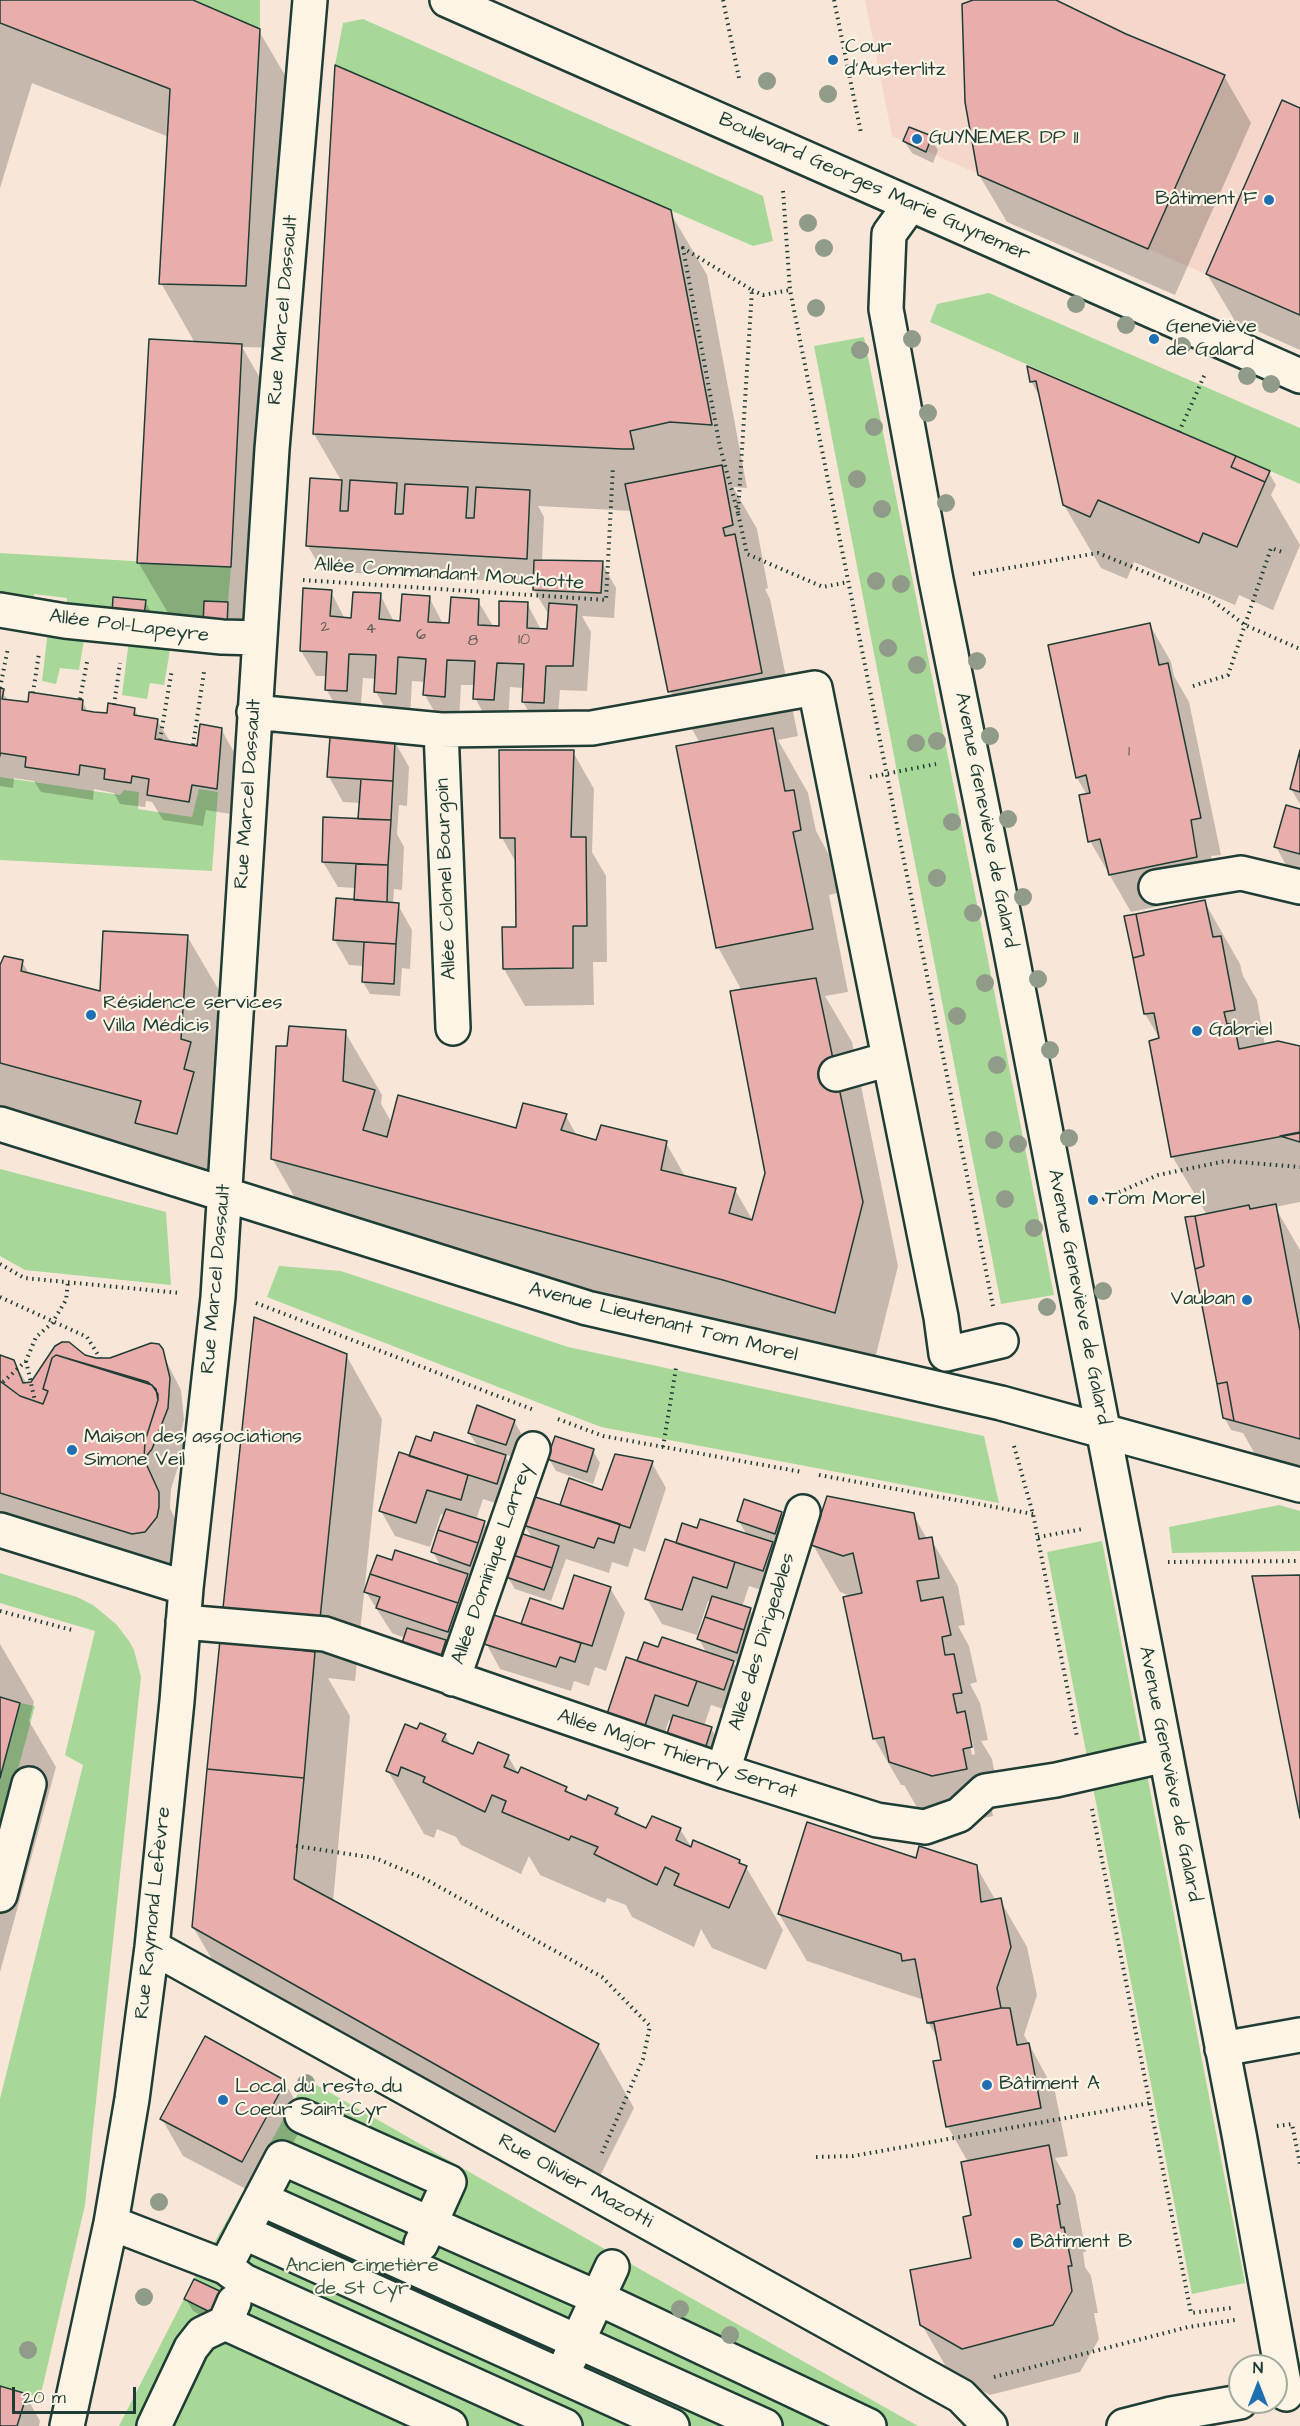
<!DOCTYPE html>
<meta charset="utf-8">
<style>
body{margin:0}
#map{position:relative;width:1300px;height:2426px;overflow:hidden;background:#f8e7d9;font-family:"Architects Daughter",sans-serif}
canvas{display:block}
.north{position:absolute;left:1228px;top:2354px;width:60px;height:60px;box-sizing:border-box;background:#fcf5e5;border:2px solid #a4ab9e;border-radius:50%;rotate:0deg;font-size:16px;font-weight:700;line-height:24px;text-align:center;color:#1f3d34}
.north::after{content:'';display:block;margin:auto;width:21px;height:27px;background:#1f6fb2;clip-path:polygon(50% 0,100% 100%,50% 72%,0 100%)}
.scale{position:absolute;left:12px;top:2387px;width:124px;height:27px;box-sizing:border-box;border:3px solid #1f3d34;border-top:0;padding-left:8px;font-size:18px;line-height:21px;white-space:nowrap;color:#1f3d34;-webkit-text-stroke:4px #fcf5e5;paint-order:stroke}
</style>
<div id="map">
<canvas width="1300" height="2426"></canvas>
<div class="north">N</div>
<div class="scale">20 m</div>
</div>
<script>
const context = document.querySelector('canvas').getContext('2d');
context.lineJoin = 'round';
function fillPath(path, color) { context.fillStyle = color; context.fill(path, 'evenodd'); }
const toPath = rows => new Path2D(rows.map(r => 'M' + r).join(''));
function trace(path, color, width, dash) { context.strokeStyle = color; context.lineWidth = width; context.lineCap = dash ? 'butt' : 'round'; context.setLineDash(dash || []); context.stroke(path); }
function label(font, color, halo, rows, align = 'center') {
  context.font = font + ' "Architects Daughter",sans-serif'; context.lineWidth = 4.5; context.setLineDash([]); context.textBaseline = 'middle'; context.strokeStyle = halo; context.fillStyle = color; for (const [text, x, y, turn = 0] of rows) {
    context.save(); context.translate(x, y); context.rotate((+turn || 0) * Math.PI / 180); context.textAlign = isNaN(turn) ? turn : align; if (halo) context.strokeText(text, 0, 0); context.fillText(text, 0, 0); context.restore();
  }
}
fillPath(toPath([
 [865,0,1300,0,1300,316,892,136]
]), '#f4d6cb');
fillPath(toPath([
 [193,0,260,0,260,29],
 [363,19,763,196,773,241,753,246,335,65,343,23],
 [989,293,1300,428,1300,484,930,322,937,304],
 [864,337,949,762,1054,1295,1001,1304,814,346],
 [0,553,231,567,228,602,204,601,203,627,144,616,145,600,114,597,112,614,66,608,67,598,34,594,33,605,0,599],
 [48,630,85,634,79,670,60,668,56,684,42,681],
 [129,640,171,644,164,685,150,683,147,699,122,695],
 [0,777,120,795,124,790,139,792,138,809,192,817,199,789,218,792,212,871,0,860],
 [0,1169,166,1212,171,1285,25,1270,0,1256],
 [279,1266,341,1271,568,1347,984,1436,999,1503,601,1427,267,1297],
 [1279,1505,1300,1511,1300,1551,1172,1553,1169,1527],
 [1102,1541,1245,2283,1192,2294,1047,1552],
 [0,1573,77,1597,93,1605,116,1624,129,1641,134,1650,141,1677,85,2205,40,2398,0,2386,0,2099,83,1765,65,1755,95,1631,0,1603],
 [20,1703,35,1706,0,1836,0,1778],
 [306,2079,668,2285,918,2426,119,2426,194,2279]
]), '#a7d898');
fillPath(toPath([
 [0,0,189,0,259,31,296,94,282,348,242,347,278,409,266,630,175,625,138,562,195,343,161,283,169,137,32,83,0,188],
 [978,0,1050,0,1126,36,1224,76,1251,123,1175,295,1007,222,979,175],
 [1300,109,1300,350,1235,321,1207,274],
 [930,138,938,150,933,163,912,153,904,141],
 [670,212,707,275,747,488,733,487,757,529,768,588,765,589,770,599,798,736,778,740,808,793,816,831,829,855,837,893,829,895,848,992,825,996,852,1042,898,1266,871,1375,309,1222,272,1158,289,1048,345,1032,382,1095,381,1104,392,1123,517,1129,566,1116,577,1136,597,1142,666,1143,686,1178,735,1190,753,1221,766,1173,742,991,718,947,700,743,670,691,632,511,538,506,544,517,542,561,602,563,616,588,614,618,582,616,591,632,587,691,560,690,557,728,538,727,523,702,524,688,510,687,508,725,489,723,475,698,475,685,461,685,459,722,439,720,425,695,426,682,412,681,410,718,390,717,376,692,377,679,363,678,360,716,341,714,326,689,327,676,316,676,301,651,331,592,345,619,353,619,380,594,394,622,401,622,429,597,443,624,451,625,478,601,493,626,500,628,527,603,541,630,549,630,549,615,534,590,535,583,322,571,308,546,312,480,342,482,314,434],
 [1029,368,1269,473,1276,485,1271,495,1300,545,1273,610,1239,595,1235,605,1134,562,1127,579,1101,568,1064,505,1041,399,1031,381],
 [145,601,152,614,120,626],
 [1150,625,1171,662,1174,676,1189,702,1221,855,1211,856,1218,894,1131,912,1090,841,1087,795,1077,778],
 [0,690,9,701,29,704,82,701,88,712,108,715,134,709,139,717,157,720,171,743,199,747,221,729,235,754,231,814,206,810,203,826,163,820,152,802,146,801,145,807,120,804,114,793,94,789,93,800,41,792,34,781,14,778,13,788,0,786],
 [395,742,409,767,407,806,399,805,397,834,404,847,402,890,394,889,393,904,398,905,412,930,410,969,402,968,400,996,370,994,363,982,364,966,349,965,334,939,358,902,356,888,338,887,323,862,362,821,361,803,343,802,329,777],
 [573,752,594,789,592,852,606,876,607,962,593,962,594,1005,525,1006,504,969,503,928,518,928,517,864,502,838],
 [1300,756,1300,804,1291,789],
 [1300,810,1300,875,1290,872,1276,847],
 [1204,901,1240,964,1243,976,1257,1000,1265,1045,1300,1048,1300,1202,1275,1207,1300,1250,1300,1491,1272,1484,1243,1433,1231,1430,1224,1417,1207,1215,1172,1156,1160,1039,1145,1014],
 [187,936,224,999,213,1196,0,1114,0,967,22,962,30,975,102,993],
 [158,1345,181,1390,184,1420,180,1436,184,1448,171,1489,170,1508,185,1540,172,1579,0,1532,0,1356,13,1361,27,1384,85,1356,111,1359],
 [346,1355,382,1419,355,1681,328,1678,350,1716,333,1902,598,2045,634,2108,591,2194,230,1990,193,1927,247,1645,225,1607],
 [514,1421,521,1433,513,1457,504,1454,520,1481,511,1508,483,1499,476,1520,484,1523,491,1535,477,1577,465,1573,481,1600,446,1674,405,1638,392,1633,366,1592,393,1562,441,1567,433,1552,445,1515,441,1514,430,1547,395,1536,381,1511,410,1458,432,1443,478,1447,469,1433],
 [593,1451,600,1463,593,1484,556,1471,549,1459],
 [652,1463,666,1488,645,1552,634,1548,628,1567,612,1562,609,1573,566,1559,551,1601,515,1589,507,1576,533,1539,524,1525,561,1507,603,1492],
 [781,1513,788,1525,782,1545,771,1541,786,1568,777,1595,749,1586,742,1607,750,1610,757,1622,744,1664,732,1660,747,1687,739,1714,711,1705,704,1726,711,1728,718,1741,712,1761,669,1720,658,1753,608,1717,638,1663,659,1649,707,1654,699,1639,712,1602,708,1601,697,1635,662,1624,647,1599,677,1545,698,1530,747,1535,738,1520],
 [913,1514,927,1539,931,1539,958,1586,965,1625,958,1626,969,1646,977,1682,970,1684,980,1703,988,1740,981,1741,992,1759,998,1794,989,1796,993,1816,960,1823,918,1809,904,1785,901,1785,874,1738,853,1597,840,1592,813,1545],
 [968,1731,971,1735,975,1754,972,1755],
 [610,1588,625,1613,606,1671,595,1667,589,1686,574,1681,571,1691,500,1669,486,1643,564,1611],
 [0,1644,34,1702,29,1721,56,1767,0,1972],
 [418,1730,445,1735,451,1746,474,1756,508,1756,519,1775,566,1788,570,1795,587,1802,617,1809,623,1819,647,1830,680,1829,692,1848,739,1861,746,1867,783,1930,766,1970,712,1948,701,1929,694,1947,632,1917,626,1905,607,1898,605,1903,540,1875,529,1856,521,1874,461,1845,456,1837,437,1829,434,1838,424,1834,388,1771],
 [917,1860,976,1866,996,1901,1000,1900,1027,1947,1037,1995,1024,2035,1055,2092,1068,2156,1055,2158,1075,2194,1086,2252,1083,2252,1085,2267,1091,2276,1098,2313,1094,2313,1099,2339,1080,2372,990,2395,949,2372,922,2325,973,2260,973,2216,968,2162,948,2127,943,2061,939,2041,929,2024,924,2000,807,1961,779,1914],
 [285,2083,306,2119,263,2198,183,2156,162,2119],
 [186,2299,232,2308,223,2326,193,2311],
 [0,2388,26,2396,40,2421,39,2426,0,2426]
]), '#0003');
const building = toPath([
 [0,0,193,0,260,29,246,286,159,284,170,89,0,23,0,0],
 [973,0,1056,0,1126,34,1225,75,1148,249,978,175,965,102,962,4,973,0],
 [335,65,671,210,712,425,670,422,630,431,634,449,622,449,313,434,335,65],
 [1282,100,1300,108,1300,315,1206,274,1282,100],
 [909,127,932,136,926,152,903,141,909,127],
 [149,339,242,344,231,567,137,563,149,339],
 [1027,366,1236,456,1231,467,1265,482,1237,547,1203,533,1199,543,1098,500,1090,517,1063,505,1036,381,1030,382,1027,366],
 [1236,456,1270,471,1265,482,1231,467,1236,456],
 [722,465,733,525,723,528,725,536,735,534,762,673,668,692,625,484,722,465],
 [310,478,342,480,340,511,348,511,350,480,397,483,395,514,403,514,405,484,468,487,466,518,474,518,476,487,530,490,527,559,306,546,310,478],
 [534,560,603,561,601,593,533,590,534,560],
 [303,588,332,590,330,616,351,618,353,592,381,593,379,619,400,621,402,594,430,596,428,622,449,623,451,597,479,599,478,625,499,626,499,601,528,602,527,628,547,629,549,603,577,605,573,666,546,666,544,703,522,702,524,664,497,663,494,700,473,699,475,661,447,660,445,697,423,695,426,659,398,657,396,694,374,692,376,655,349,654,347,691,325,690,327,652,300,651,303,588],
 [113,597,146,600,144,616,112,614,113,597],
 [204,601,228,602,227,628,203,627,204,601],
 [1150,623,1159,665,1168,663,1201,818,1191,820,1197,857,1109,875,1100,839,1088,842,1079,795,1090,793,1086,775,1076,778,1048,645,1150,623],
 [0,688,4,689,2,699,28,702,29,692,83,700,82,710,94,712,107,713,108,703,135,708,134,715,158,719,155,739,197,746,200,724,222,728,217,789,192,785,189,802,147,795,149,779,132,776,131,783,104,779,105,769,80,765,79,775,25,767,26,757,0,753,0,756,0,688],
 [773,728,785,791,794,790,801,830,793,832,813,929,716,948,676,746,773,728],
 [330,737,395,741,393,781,327,777,330,737],
 [499,750,574,750,571,837,586,837,587,926,573,926,573,968,503,969,502,927,516,927,515,838,500,838,499,750],
 [1300,750,1300,792,1290,789,1300,750],
 [361,779,393,781,391,820,358,819,361,779],
 [1286,805,1300,809,1300,854,1274,847,1286,805],
 [323,817,391,820,388,865,322,862,323,817],
 [356,864,388,865,387,902,354,900,356,864],
 [336,898,399,903,396,944,333,940,336,898],
 [1205,900,1213,937,1221,936,1235,1010,1224,1012,1227,1024,1234,1023,1239,1049,1278,1041,1300,1046,1300,1133,1171,1157,1149,1041,1159,1038,1154,1013,1144,1014,1133,958,1144,955,1136,914,1205,900],
 [1136,914,1144,955,1133,958,1124,916,1136,914],
 [103,931,188,935,181,1039,191,1042,184,1069,194,1072,177,1134,135,1123,141,1101,0,1063,0,965,4,956,23,960,21,971,100,991,103,931],
 [364,942,396,944,394,984,362,982,364,942],
 [816,978,863,1202,835,1313,723,1280,271,1159,276,1046,287,1046,289,1026,346,1030,343,1081,375,1090,363,1130,387,1137,398,1095,516,1128,523,1103,567,1114,561,1130,596,1140,601,1125,667,1141,661,1170,736,1188,729,1213,752,1220,765,1173,730,991,816,978],
 [1300,1133,1300,1142,1280,1136,1300,1132,1300,1133],
 [1276,1204,1300,1331,1300,1439,1234,1421,1227,1382,1217,1384,1195,1269,1204,1266,1195,1216,1249,1205,1250,1209,1276,1204],
 [1195,1216,1204,1266,1195,1269,1185,1217,1195,1216],
 [254,1317,347,1354,320,1619,223,1608,254,1317],
 [62,1342,69,1342,85,1355,96,1358,110,1358,151,1343,159,1344,163,1349,170,1378,168,1408,152,1449,144,1459,145,1441,158,1400,158,1394,152,1385,56,1355,52,1358,43,1389,48,1391,43,1404,20,1396,0,1381,0,1355,14,1360,23,1383,31,1382,55,1346,62,1342],
 [56,1355,148,1382,156,1389,158,1400,145,1441,144,1459,159,1492,159,1507,157,1517,145,1532,132,1534,0,1493,0,1381,20,1396,43,1404,48,1391,43,1389,52,1358,56,1355],
 [1227,1382,1234,1421,1223,1418,1217,1384,1227,1382],
 [477,1405,515,1420,506,1445,468,1433,477,1405],
 [434,1432,506,1455,497,1484,409,1456,416,1436,431,1441,434,1432],
 [555,1436,594,1449,587,1472,547,1459,555,1436],
 [399,1452,468,1475,461,1500,427,1490,416,1523,379,1511,399,1452],
 [615,1454,653,1461,630,1528,560,1505,569,1478,602,1490,615,1454],
 [532,1496,620,1524,614,1543,598,1538,594,1548,523,1525,532,1496],
 [827,1496,914,1513,919,1539,932,1537,939,1578,917,1581,921,1601,943,1597,951,1635,942,1637,945,1655,954,1654,962,1693,953,1694,957,1713,965,1711,972,1747,963,1749,967,1769,932,1776,889,1762,884,1737,873,1739,843,1597,862,1593,853,1553,843,1556,811,1545,827,1496],
 [744,1499,782,1512,775,1534,737,1521,744,1499],
 [446,1509,485,1521,478,1543,438,1530,446,1509],
 [700,1519,773,1542,763,1571,676,1543,682,1523,697,1528,700,1519],
 [438,1530,478,1543,470,1566,431,1552,438,1530],
 [520,1533,559,1546,552,1568,513,1555,520,1533],
 [665,1539,735,1562,727,1588,693,1577,682,1610,645,1599,665,1539],
 [395,1550,468,1574,458,1603,370,1574,377,1555,392,1560,395,1550],
 [513,1555,552,1568,544,1590,506,1577,513,1555],
 [370,1574,458,1603,448,1632,376,1608,380,1597,364,1592,370,1574],
 [574,1575,611,1587,592,1646,521,1624,530,1598,563,1609,574,1575],
 [1300,1575,1300,1818,1252,1576,1300,1575],
 [712,1596,751,1608,744,1630,705,1617,712,1596],
 [494,1615,581,1643,575,1662,560,1657,556,1667,484,1644,494,1615],
 [705,1617,744,1630,737,1653,697,1639,705,1617],
 [407,1628,446,1640,439,1662,400,1649,407,1628],
 [662,1637,734,1661,724,1690,637,1661,644,1642,658,1647,662,1637],
 [220,1640,315,1652,304,1778,207,1769,220,1640],
 [626,1657,697,1681,688,1706,655,1695,644,1729,606,1717,626,1657],
 [0,1697,20,1703,0,1778,0,1697],
 [673,1715,712,1727,705,1749,666,1737,673,1715],
 [420,1723,446,1734,442,1741,473,1754,478,1742,509,1755,504,1767,518,1773,521,1767,567,1787,565,1791,586,1800,588,1795,618,1808,615,1814,646,1828,652,1816,681,1828,676,1840,691,1847,693,1840,740,1860,739,1863,747,1866,729,1908,674,1885,679,1874,665,1867,657,1885,594,1854,598,1847,571,1836,569,1840,502,1812,506,1801,492,1795,485,1812,423,1782,425,1777,401,1767,398,1776,386,1771,405,1724,417,1729,420,1723],
 [207,1769,304,1778,294,1879,599,2044,555,2132,192,1927,207,1769],
 [807,1822,916,1858,919,1846,977,1865,981,1902,1001,1898,1011,1947,997,1988,1001,2008,927,2023,915,1959,902,1961,901,1954,778,1914,807,1822],
 [1001,2008,1010,2008,1017,2045,1029,2043,1041,2108,946,2127,933,2061,941,2060,934,2023,927,2023,1001,2008],
 [205,2036,286,2081,242,2162,160,2119,205,2036],
 [1049,2145,1060,2204,1057,2205,1061,2228,1064,2227,1072,2266,1068,2266,1072,2291,1053,2325,962,2349,920,2325,910,2270,971,2258,963,2217,971,2215,961,2162,1049,2145],
 [194,2279,226,2294,216,2315,184,2299,194,2279],
 [0,2386,27,2394,17,2426,0,2426,0,2386]
]);
fillPath(building, '#e9adab');
trace(building, '#1f3d34', 1.5);
const minor = toPath([
 [447,0,1300,376],
 [910,205,889,234,886,309,936,580,1007,931,1239,2134,1286,2394],
 [0,610,65,621,222,637,259,638],
 [254,712,441,730,592,728,815,688,941,1317,946,1354,1001,1341],
 [441,730,453,1028],
 [1156,887,1241,873,1300,887],
 [836,1074,889,1059],
 [0,1124,587,1308,1001,1403,1300,1485],
 [0,1530,186,1588],
 [183,1622,325,1634,723,1771,877,1820,925,1827,959,1815,985,1791,1056,1780,1166,1755],
 [453,1679,533,1449],
 [723,1771,803,1512],
 [0,1895,29,1784],
 [152,1947,961,2396,990,2426],
 [1222,2049,1300,2035],
 [302,2116,449,2182,421,2244],
 [261,2199,765,2426],
 [111,2223,225,2267,244,2281,565,2426],
 [243,2232,672,2426],
 [225,2267,282,2158,598,2298,869,2426],
 [225,2323,450,2426],
 [568,2362,612,2267],
 [67,2426,111,2223,132,2099,152,1947,177,1701,186,1588,218,1297,272,449,310,0],
 [154,2426,191,2348,202,2334,225,2323,234,2302],
 [1124,2426,1171,2414,1240,2402]
]);
trace(minor, '#1f3d34', 38);
trace(toPath([
 [723,0,739,78],
 [834,0,861,133],
 [783,191,790,290,993,1306],
 [752,290,763,295,790,290],
 [1179,432,1205,374],
 [738,513,720,447,683,248,752,290,738,513,747,554,823,587,848,582],
 [973,574,1098,553,1209,598,1245,625,1300,649],
 [303,580,606,600,613,466],
 [1193,686,1228,675,1271,548,1282,552],
 [0,688,8,648],
 [33,693,39,653],
 [80,699,87,662],
 [114,705,120,663],
 [160,740,172,669],
 [193,745,204,672],
 [870,777,936,764],
 [1097,1202,1158,1175,1226,1161,1300,1167],
 [0,1264,24,1278,180,1293],
 [0,1297,87,1337,100,1358],
 [256,1303,534,1410],
 [26,1361,35,1401],
 [3,1382,26,1361,36,1337,52,1323,66,1300,68,1282],
 [558,1419,603,1436,802,1472],
 [1014,1446,1033,1514,1077,1737],
 [663,1447,676,1368],
 [819,1475,1033,1514],
 [1038,1537,1083,1529],
 [1168,1562,1300,1561],
 [0,1611,72,1630],
 [1092,1809,1191,2313,1231,2308],
 [296,1846,375,1858,425,1879,602,1977,650,2026,643,2059,602,2153],
 [1277,2126,1292,2124,1300,2164],
 [816,2157,853,2156,1150,2103],
 [994,2377,1188,2327,1235,2320]
]), '#1f3d34', 4, [1.5, 4.5]);
trace(minor, '#fcf5e5', 33);
context.fillStyle = '#909b89';
for (const [x, y] of [
 [767,81],
 [828,94],
 [808,223],
 [824,248],
 [1076,304],
 [816,308],
 [1126,325],
 [912,339],
 [1182,346],
 [860,350],
 [1247,376],
 [1271,384],
 [928,413],
 [874,427],
 [857,479],
 [946,503],
 [882,509],
 [876,581],
 [901,584],
 [888,648],
 [977,661],
 [917,665],
 [990,736],
 [937,741],
 [916,743],
 [1008,819],
 [952,822],
 [937,878],
 [1023,897],
 [973,913],
 [1038,979],
 [985,983],
 [957,1016],
 [1050,1050],
 [997,1065],
 [1069,1138],
 [994,1140],
 [1018,1144],
 [1005,1199],
 [1034,1228],
 [1103,1291],
 [1047,1307],
 [306,2083],
 [159,2202],
 [144,2297],
 [680,2309],
 [730,2335],
 [28,2350]
]) { context.beginPath(); context.arc(x, y, 9, 0, 2 * Math.PI); context.fill(); }
for (const [x, y, r, color] of [
 [833,60,6,"#1f6fb2"],
 [917,139,6,"#1f6fb2"],
 [1269,200,6,"#1f6fb2"],
 [1154,339,6,"#1f6fb2"],
 [91,1015,6,"#1f6fb2"],
 [1197,1031,6,"#1f6fb2"],
 [1093,1200,6,"#1f6fb2"],
 [1247,1300,6,"#1f6fb2"],
 [72,1450,6,"#1f6fb2"],
 [987,2085,6,"#1f6fb2"],
 [223,2100,6,"#1f6fb2"],
 [1018,2243,6,"#1f6fb2"]
]) { const dot = new Path2D(); dot.arc(x, y, r, 0, 2 * Math.PI); context.fillStyle = color; context.fill(dot); trace(dot, '#fcf5e5', 2); }
label('16px', '#525952', null, [
 ["2",325,628],
 ["4",371,630],
 ["6",421,636],
 ["10",524,641],
 ["8",473,642],
 ["1",1129,753]
]);
label('20px', '#1f3d34', '#fcf5e5', [
 ["Cour",845,48],
 ["d'Austerlitz",845,71],
 ["GUYNEMER DP 11",929,139],
 ["Bâtiment F",1257,200,"right"],
 ["Geneviève",1166,328],
 ["de Galard",1166,351],
 ["Résidence services",103,1004],
 ["Villa Médicis",103,1027],
 ["Gabriel",1209,1031],
 ["Tom Morel",1105,1200],
 ["Vauban",1235,1300,"right"],
 ["Maison des associations",84,1438],
 ["Simone Veil",84,1461],
 ["Bâtiment A",999,2085],
 ["Local du resto du",235,2088],
 ["Coeur Saint-Cyr",235,2111],
 ["Bâtiment B",1030,2243]
], 'left');
label('20px', '#1f3d34', '#fcf5e5', [
 ["Boulevard Georges Marie Guynemer",874,188,24],
 ["Rue Marcel Dassault",284,310,-85],
 ["Allée Commandant Mouchotte",449,575,4],
 ["Allée Pol-Lapeyre",129,627,7],
 ["Rue Marcel Dassault",249,794,-86],
 ["Avenue Geneviève de Galard",985,820,79],
 ["Allée Colonel Bourgoin",447,879,-92],
 ["Rue Marcel Dassault",217,1279,-85],
 ["Avenue Geneviève de Galard",1078,1297,79],
 ["Avenue Lieutenant Tom Morel",663,1323,14],
 ["Allée Dominique Larrey",493,1564,-71],
 ["Allée des Dirigeables",763,1642,-73],
 ["Allée Major Thierry Serrat",677,1755,18],
 ["Avenue Geneviève de Galard",1169,1774,79],
 ["Rue Raymond Lefèvre",154,1913,-84],
 ["Rue Olivier Mazotti",575,2182,29]
]);
label('20px', '#3a5c48', '#fcf5e5', [
 ["Ancien cimetière",362,2267],
 ["de St Cyr",362,2290]
]);
</script>
